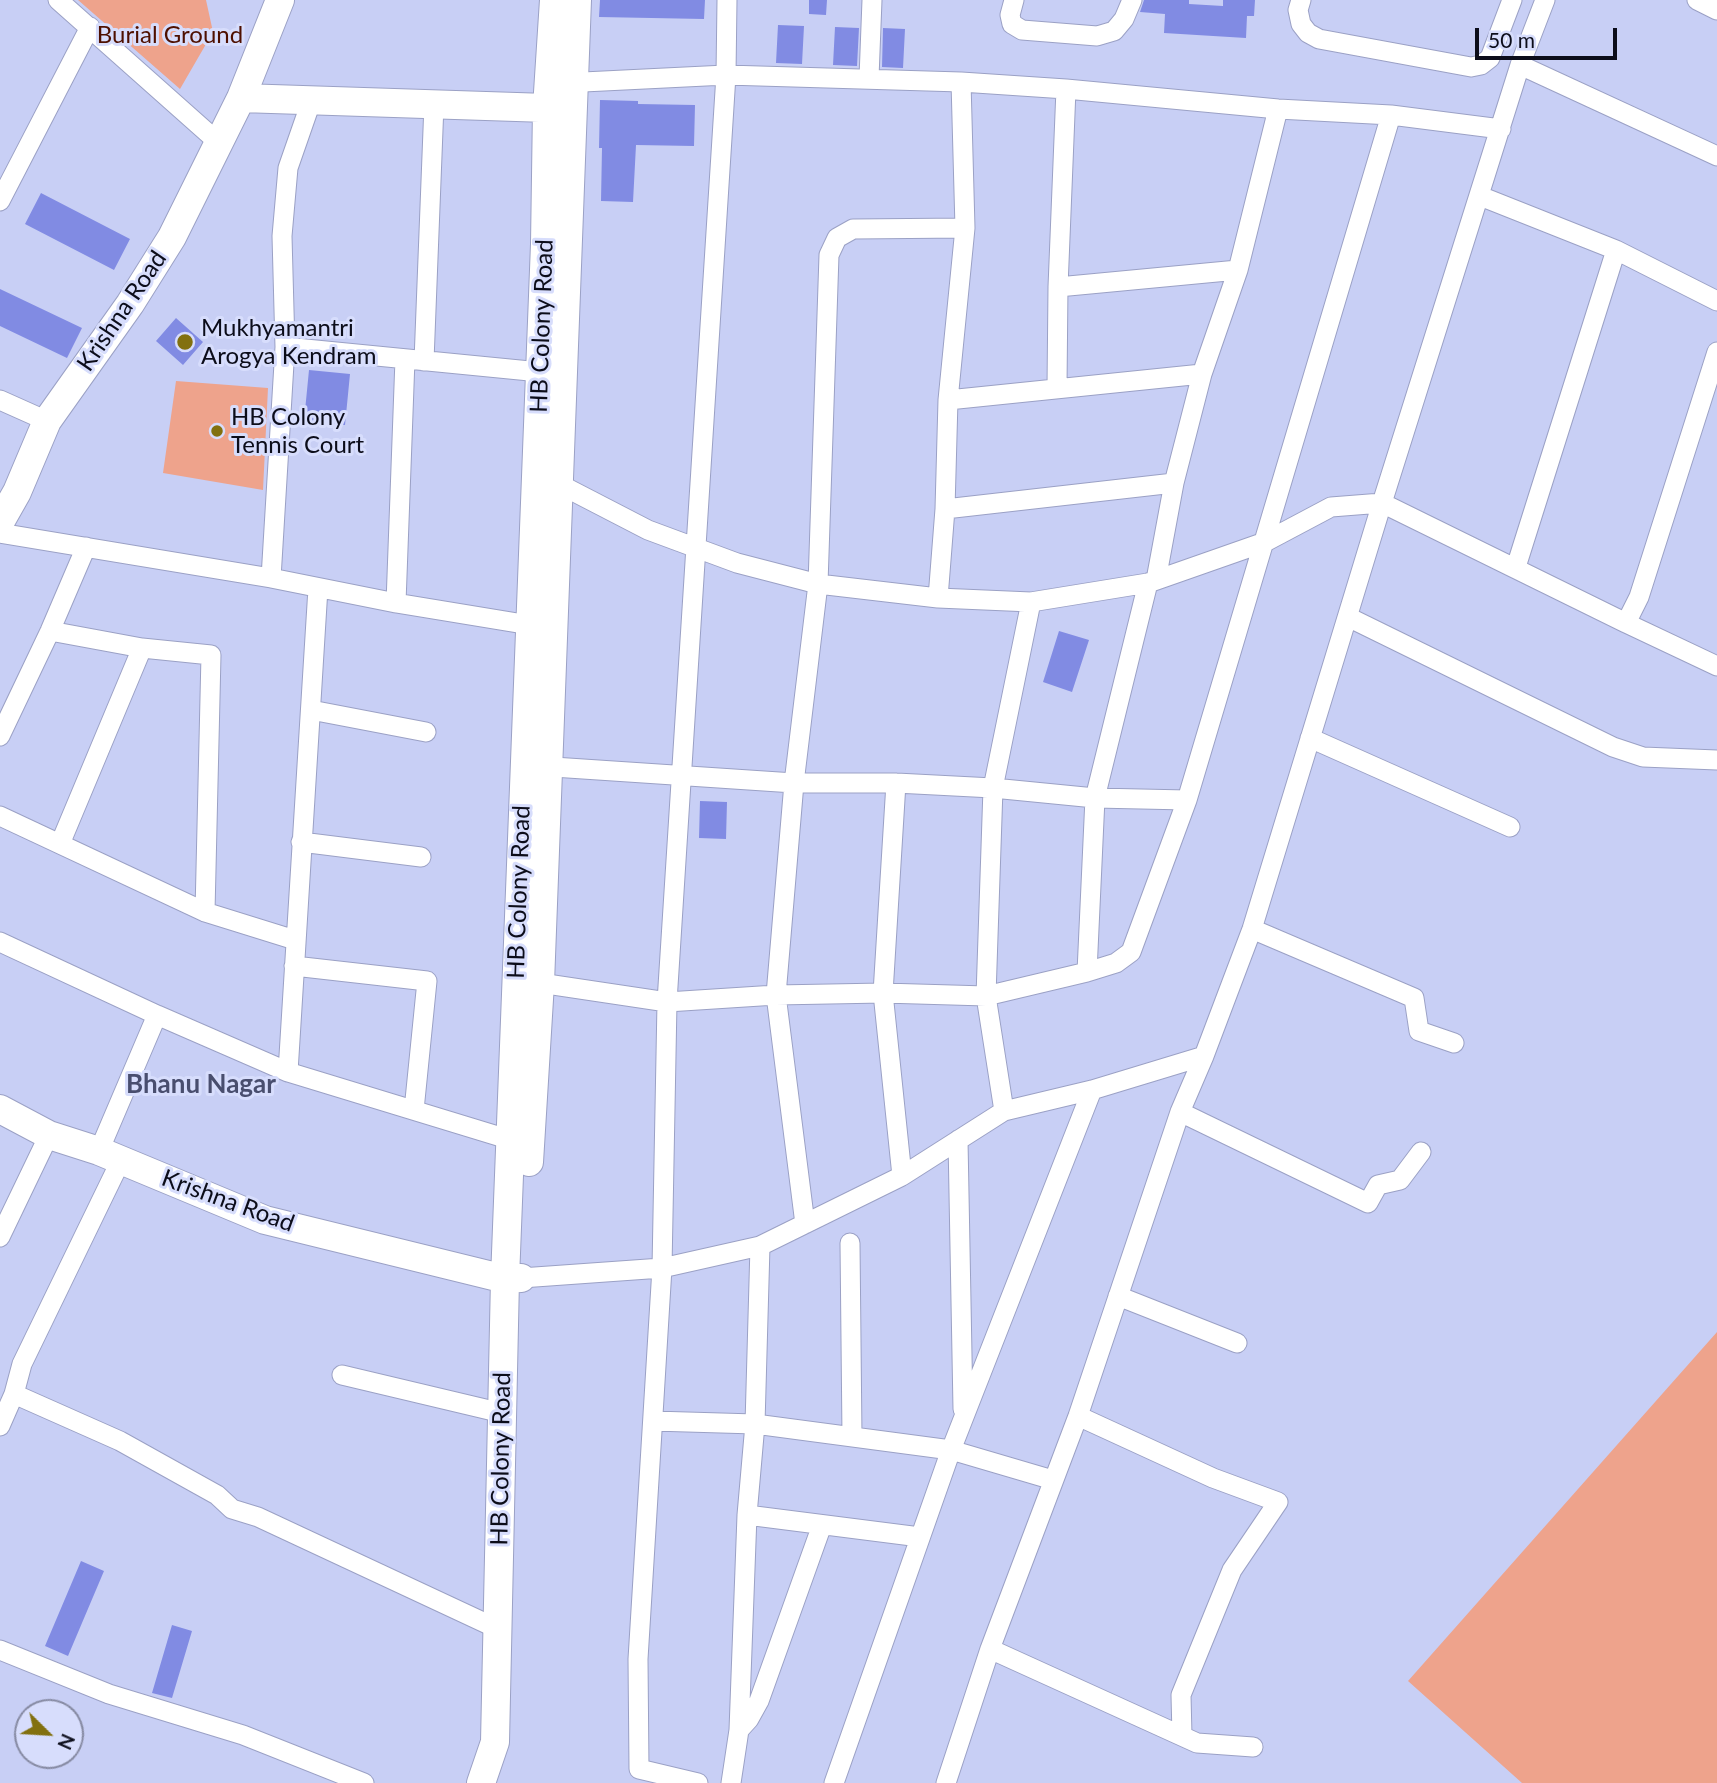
<!DOCTYPE html>
<style>
body{margin:0}
#map{position:relative;width:1717px;height:1783px;overflow:hidden;background:#c8cff5;font-family:Lato,sans-serif}
canvas{display:block}
.north{position:absolute;left:14px;top:1699px;width:70px;height:70px;box-sizing:border-box;background:#d7ddfc;border:2px solid #868aa2;border-radius:50%;rotate:114deg;font-size:19px;font-weight:700;line-height:28px;text-align:center;color:#0c0d1a}
.north::after{content:'';display:block;margin:auto;width:24px;height:32px;background:#82700f;clip-path:polygon(50% 0,100% 100%,50% 72%,0 100%)}
.scale{position:absolute;left:1475px;top:28px;width:142px;height:32px;box-sizing:border-box;border:4px solid #0c0d1a;border-top:0;padding-left:9px;font-size:21px;line-height:24px;white-space:nowrap;color:#0c0d1a;-webkit-text-stroke:5px #d7ddfc;paint-order:stroke}
</style>
<div id="map">
<canvas width="1717" height="1783"></canvas>
<div class="north">N</div>
<div class="scale">50 m</div>
</div>
<script>
const context = document.querySelector('canvas').getContext('2d');
context.lineJoin = 'round';
function fillPath(path, color) { context.fillStyle = color; context.fill(path, 'evenodd'); }
const toPath = rows => new Path2D(rows.map(r => 'M' + r).join(''));
function trace(path, color, width, dash) { context.strokeStyle = color; context.lineWidth = width; context.lineCap = dash ? 'butt' : 'round'; context.setLineDash(dash || []); context.stroke(path); }
function label(font, color, halo, rows, align = 'center') {
  context.font = font + ' Lato,sans-serif'; context.lineWidth = 6; context.setLineDash([]); context.textBaseline = 'middle'; context.strokeStyle = halo; context.fillStyle = color; for (const [text, x, y, turn = 0] of rows) {
    context.save(); context.translate(x, y); context.rotate((+turn || 0) * Math.PI / 180); context.textAlign = isNaN(turn) ? turn : align; if (halo) context.strokeText(text, 0, 0); context.fillText(text, 0, 0); context.restore();
  }
}
fillPath(toPath([
 [78,0,206,0,213,32,180,89],
 [176,381,268,388,263,490,163,473],
 [1717,1332,1717,1783,1522,1783,1408,1681]
]), '#eea38c');
fillPath(toPath([
 [600,0,705,0,704,19,599,17],
 [809,0,827,0,826,15,809,14],
 [1144,0,1189,0,1189,4,1223,6,1223,0,1255,0,1254,16,1247,16,1246,38,1164,33,1165,14,1140,12],
 [778,25,804,26,802,64,776,63],
 [835,27,859,28,857,66,833,65],
 [883,28,905,29,903,68,882,67],
 [600,100,638,101,638,104,695,105,694,146,636,145,633,202,601,201,602,148,599,148],
 [41,193,130,239,114,270,25,224],
 [0,289,82,328,67,358,0,326],
 [176,318,203,342,183,365,156,341],
 [309,370,350,374,345,425,304,421],
 [1059,631,1089,640,1072,692,1043,682],
 [700,801,727,802,726,839,699,838],
 [81,1561,104,1571,68,1656,45,1646],
 [172,1625,192,1631,172,1698,152,1693]
]), '#818be3');
const street = toPath([
 [58,0,219,143],
 [1014,0,1010,15,1012,24,1022,30,1097,36,1114,31,1124,19,1132,0],
 [1301,0,1298,10,1301,24,1308,33,1319,39,1471,67,1481,65,1490,58,1512,0],
 [1697,0,1717,10],
 [1520,65,1717,156],
 [869,78,872,0],
 [563,83,726,75,961,82,1066,89,1278,109,1391,115,1501,129],
 [1480,196,1616,250,1717,301],
 [0,201,90,27],
 [1058,287,1066,89],
 [285,347,540,372],
 [424,361,434,104],
 [1057,387,1058,287,1238,270],
 [0,400,47,421],
 [948,400,1202,374],
 [559,484,648,530,737,563,818,584,938,598,1031,602,1148,583,1265,542,1331,507,1382,503,1626,623,1639,597,1717,352],
 [945,509,1174,483],
 [0,533,271,578,285,347,282,236,288,168,312,99],
 [1516,567,1616,250],
 [271,578,396,603,542,627],
 [1156,580,1174,483,1202,374,1238,270,1278,109],
 [938,598,945,509,948,400,965,228,961,82],
 [396,603,405,359],
 [1348,617,1613,747,1643,757,1717,760],
 [1626,623,1717,666],
 [50,631,142,648],
 [311,710,426,732],
 [0,736,50,631,86,547],
 [1310,738,1510,827],
 [538,766,794,783,896,783,993,788,1095,798,1187,800],
 [896,783,883,993,902,1176],
 [0,816,205,912,295,940],
 [301,842,421,857],
 [60,844,142,648,211,655,205,912],
 [1252,929,1414,998,1419,1031,1454,1043],
 [0,942,157,1015,99,1151],
 [294,966,427,981,414,1110],
 [1087,972,1095,798,1148,583],
 [540,983,667,1002,776,995,883,993,986,996,1087,972,1116,963,1131,952,1187,800,1391,115],
 [157,1015,288,1072,318,588],
 [288,1072,511,1140],
 [1004,1111,986,996,993,788,1031,602],
 [1180,1112,1368,1203,1378,1185,1400,1180,1421,1152],
 [958,1140,963,1409],
 [805,1224,776,995,794,783,818,584,829,255,837,238,853,229,965,228],
 [0,1237,49,1135],
 [850,1243,852,1437],
 [521,1278,662,1268,760,1246,902,1176,1004,1111,1092,1090,1204,1056],
 [1118,1296,1237,1343],
 [342,1375,502,1413],
 [14,1394,120,1441,217,1495,232,1509,258,1517,498,1629],
 [1078,1416,1213,1478,1278,1502,1232,1570,1181,1695,1182,1736],
 [653,1421,755,1424,951,1450,1053,1480],
 [0,1426,14,1394,22,1364,121,1160],
 [747,1515,920,1537],
 [990,1649,1197,1743,1253,1747],
 [0,1650,109,1694,243,1735,364,1783],
 [739,1730,749,1719,759,1701,822,1525],
 [698,1783,639,1769,638,1659,662,1268,667,1002,726,75,727,0],
 [731,1783,739,1730,747,1515,755,1424,760,1246],
 [834,1783,951,1450,1092,1090],
 [946,1783,990,1649,1078,1416,1180,1112,1204,1056,1252,929,1382,503,1520,65,1545,0]
]);
const secondary = toPath([
 [241,98,547,108],
 [0,522,17,492,47,421,130,304,172,237,241,98,280,0],
 [0,1109,49,1135,99,1151,265,1220,505,1279,521,1278],
 [529,1162,540,983,577,0],
 [481,1783,495,1742,505,1279,545,244,547,108,554,0]
]);
trace(street, '#9ba1c5', 21);
trace(secondary, '#9ba1c5', 30);
trace(street, '#fff', 19);
trace(secondary, '#fff', 28);
for (const [x, y, r, color] of [
 [185,342,9,"#82700f"],
 [217,431,7,"#82700f"]
]) { const dot = new Path2D(); dot.arc(x, y, r, 0, 2 * Math.PI); context.fillStyle = color; context.fill(dot); trace(dot, '#d7ddfc', 2.5); }
label('24px', '#4e1000', '#d7ddfc', [
 ["Burial Ground",170,35]
]);
label('24px', '#0c0d1a', '#d7ddfc', [
 ["Krishna Road",122,311,-56],
 ["HB Colony Road",542,326,-88],
 ["HB Colony Road",519,892,-88],
 ["Krishna Road",228,1201,20],
 ["HB Colony Road",501,1459,-89]
]);
label('24px', '#0c0d1a', '#d7ddfc', [
 ["Mukhyamantri",201,328],
 ["Arogya Kendram",201,356],
 ["HB Colony",231,417],
 ["Tennis Court",231,445]
], 'left');
label('bold 26px', '#494e6e', '#d7ddfc', [
 ["Bhanu Nagar",201,1085]
]);
</script>
